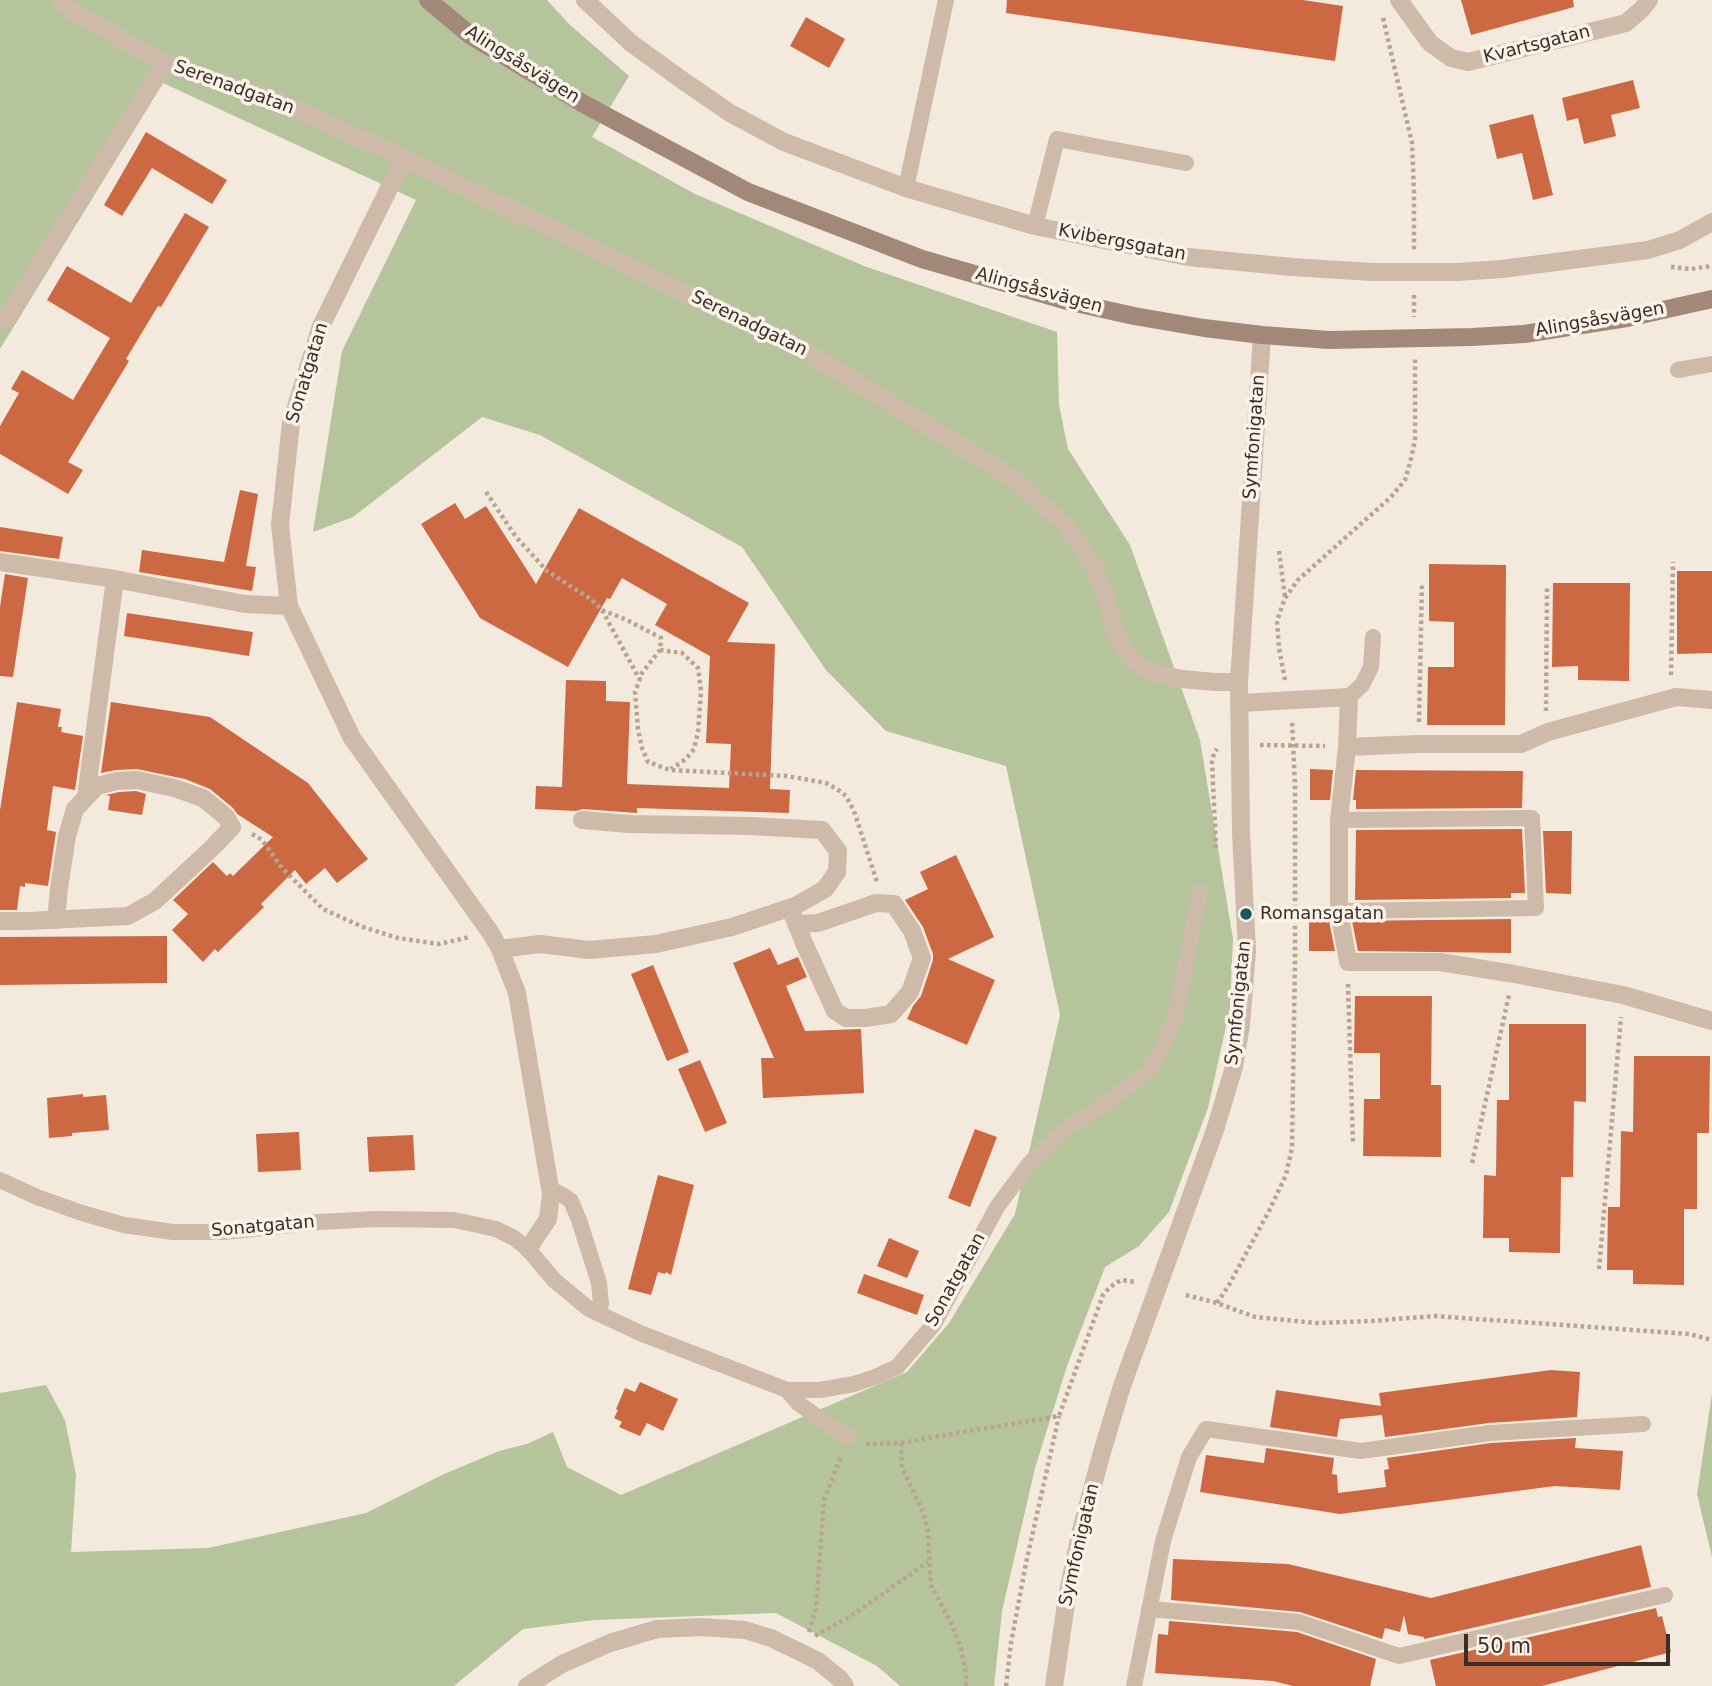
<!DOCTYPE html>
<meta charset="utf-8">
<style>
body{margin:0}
#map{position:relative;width:1712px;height:1686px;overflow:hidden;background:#f4e9dd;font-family:"DejaVu Sans",sans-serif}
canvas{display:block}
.scale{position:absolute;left:1464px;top:1634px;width:206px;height:32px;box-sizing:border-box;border:4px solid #392e28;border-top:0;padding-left:9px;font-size:21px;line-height:24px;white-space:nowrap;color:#392e28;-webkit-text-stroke:5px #fbf3e9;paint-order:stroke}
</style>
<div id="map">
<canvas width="1712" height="1686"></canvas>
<div class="scale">50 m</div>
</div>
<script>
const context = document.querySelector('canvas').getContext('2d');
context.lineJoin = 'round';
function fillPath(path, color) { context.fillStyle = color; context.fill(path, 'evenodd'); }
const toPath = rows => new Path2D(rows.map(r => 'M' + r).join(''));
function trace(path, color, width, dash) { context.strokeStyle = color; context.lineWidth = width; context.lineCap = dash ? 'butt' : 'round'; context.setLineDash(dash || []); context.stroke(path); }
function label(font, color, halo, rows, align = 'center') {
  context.font = font + ' "DejaVu Sans",sans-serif'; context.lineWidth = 7; context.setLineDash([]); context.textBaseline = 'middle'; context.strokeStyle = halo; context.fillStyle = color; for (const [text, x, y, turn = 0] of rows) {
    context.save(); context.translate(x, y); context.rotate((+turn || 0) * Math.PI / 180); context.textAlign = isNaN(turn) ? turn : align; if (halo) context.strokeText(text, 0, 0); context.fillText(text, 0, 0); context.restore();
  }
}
fillPath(toPath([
 [0,0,547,0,570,25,629,76,592,137,695,194,864,266,1057,332,1059,405,1068,449,1130,545,1200,740,1233,939,1230,1008,1208,1108,1169,1212,1139,1246,1105,1267,1067,1366,1035,1468,1002,1611,994,1686,900,1686,877,1666,776,1613,594,1620,523,1629,454,1686,0,1686,0,1393,46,1385,65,1420,76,1475,71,1552,208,1548,366,1513,444,1474,499,1451,527,1444,553,1432,567,1467,621,1495,907,1372,949,1323,1015,1214,1060,1015,1006,766,886,731,826,670,742,547,540,435,482,417,353,517,313,532,342,351,416,200,163,83,0,349],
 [1712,1394,1712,1557,1697,1494]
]), '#b5c49b');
fillPath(toPath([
 [1007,0,1303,0,1343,6,1335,61,1006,13],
 [1461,0,1573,0,1574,7,1471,35],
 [806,17,845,39,829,68,790,46],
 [1633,80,1640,108,1611,115,1616,136,1584,144,1578,118,1567,121,1562,98],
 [1533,114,1553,195,1533,200,1522,153,1497,159,1489,125],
 [146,132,227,180,212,204,152,168,122,216,104,205],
 [185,213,209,227,161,307,158,306,126,359,129,361,68,462,83,470,68,494,0,454,0,426,19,393,11,389,22,370,73,400,110,338,47,300,67,266,131,303],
 [240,490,258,494,246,566,256,567,252,591,139,572,142,550,224,562],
 [455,503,465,519,486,506,536,584,579,508,749,603,727,642,775,644,770,789,790,790,789,813,637,808,637,813,583,809,576,811,535,809,536,786,562,787,566,680,606,681,606,701,630,702,627,784,729,788,731,744,706,743,710,656,655,625,667,604,622,578,610,599,607,598,568,667,480,618,421,524],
 [0,527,63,537,59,559,0,551],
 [1429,564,1506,565,1505,725,1427,725,1428,667,1454,667,1454,622,1429,621],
 [1677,571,1712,571,1712,653,1677,654],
 [5,574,28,578,13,677,0,676,0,607],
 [1553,583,1630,583,1629,681,1578,680,1578,666,1552,667],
 [127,613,253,632,249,656,124,636],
 [17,702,61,709,58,727,62,727,61,732,83,736,75,790,53,786,47,830,56,832,48,886,25,883,25,887,20,886,17,910,0,910,0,810],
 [111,702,210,717,308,783,368,859,337,883,325,868,306,884,295,870,261,904,264,907,218,952,215,949,203,962,172,930,188,914,173,900,213,862,227,876,230,873,233,876,273,837,237,814,233,808,210,789,185,779,137,769,116,770,101,773],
 [1310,769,1333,770,1330,800,1310,800],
 [1356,770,1523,771,1522,808,1356,809,1356,800,1353,800],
 [136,791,146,794,142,815,108,810,110,796,106,795,119,792],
 [1522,829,1525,893,1511,893,1511,898,1355,900,1356,830],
 [1543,831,1572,831,1571,894,1546,893],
 [956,855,994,937,948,959,995,980,967,1045,907,1019,913,1006,921,996,933,960,933,954,923,927,905,900,928,889,920,872],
 [1511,919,1511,953,1358,951,1352,921],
 [1309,921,1329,921,1335,951,1309,951],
 [167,936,167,983,0,985,0,937],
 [770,948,778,965,798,957,807,977,786,986,805,1031,861,1029,864,1093,763,1098,761,1058,774,1058,733,963],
 [653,965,689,1052,667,1061,631,974],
 [1355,996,1432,996,1431,1085,1441,1085,1441,1157,1363,1156,1364,1099,1380,1099,1380,1053,1354,1053],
 [1509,1024,1586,1024,1586,1102,1574,1101,1573,1177,1561,1177,1560,1253,1509,1252,1509,1238,1483,1238,1484,1175,1496,1176,1497,1100,1509,1100],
 [1634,1056,1710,1056,1709,1133,1697,1133,1697,1209,1684,1209,1684,1285,1633,1284,1633,1270,1607,1270,1608,1207,1620,1207,1621,1131,1633,1132],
 [700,1060,727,1123,705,1132,678,1069],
 [83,1094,83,1097,106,1095,109,1130,72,1133,72,1136,49,1138,47,1098],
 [975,1129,997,1137,970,1207,948,1198],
 [299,1132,301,1170,258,1172,256,1134],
 [413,1135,415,1170,369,1172,367,1137],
 [658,1175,694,1185,671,1275,666,1272,665,1274,658,1272,651,1295,628,1289],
 [889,1238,919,1251,907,1278,877,1266],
 [864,1274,924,1295,917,1315,857,1293],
 [1551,1370,1580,1372,1577,1417,1489,1423,1385,1437,1382,1415,1340,1419,1337,1437,1270,1427,1276,1390,1381,1406,1379,1393],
 [640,1382,678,1399,663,1431,647,1423,640,1436,619,1427,622,1422,614,1418,618,1410,616,1409,625,1388,635,1392],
 [1576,1438,1575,1448,1623,1451,1620,1490,1555,1486,1340,1514,1200,1492,1206,1455,1264,1463,1266,1448,1334,1458,1332,1474,1337,1475,1338,1493,1386,1487,1384,1470,1389,1469,1387,1458,1491,1443],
 [1641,1545,1651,1587,1424,1639,1424,1637,1408,1634,1404,1615,1400,1632,1385,1628,1382,1639,1300,1612,1171,1600,1173,1559,1288,1564,1431,1598],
 [1656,1608,1658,1617,1662,1616,1671,1652,1542,1686,1436,1686,1430,1660],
 [1169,1621,1297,1632,1376,1659,1370,1686,1293,1686,1273,1681,1155,1673,1158,1634,1168,1635]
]), '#cc6842');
trace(toPath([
 [1383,18,1412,143,1414,192,1414,251],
 [1671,267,1691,269,1712,266],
 [1414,295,1414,317],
 [486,492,516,537,547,571,592,600,602,610,640,680],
 [1279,551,1285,597],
 [602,610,627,620,661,638,660,650,642,673,635,692,638,729,642,748,648,762,670,770,787,776,826,783,837,789,846,796,854,811,877,882],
 [660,650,682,653,698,668,701,691,698,732,694,749,686,759,671,769],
 [1671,675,1673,562],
 [1285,680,1279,648,1277,621,1285,598,1298,580,1391,497,1405,480,1410,463,1415,440,1415,358],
 [1546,711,1547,588],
 [1419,722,1422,582],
 [1260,745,1325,746],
 [252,834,262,840,282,868,323,909,363,927,398,938,439,944,470,937],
 [1216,848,1212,762,1214,753,1217,749],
 [1348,984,1353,1144],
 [1472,1163,1509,995],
 [1599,1269,1621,1017],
 [1186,1295,1217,1303,1255,1317,1316,1323,1371,1321,1435,1316,1689,1334,1712,1340],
 [1217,1303,1229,1285,1269,1211,1286,1175,1292,1148,1295,959,1295,786,1292,720],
 [901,1443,902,1468,923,1512,928,1532,931,1585,950,1621,961,1648,966,1673,966,1686],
 [866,1444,901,1443,956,1433,1059,1416,1103,1295,1110,1287,1121,1280,1136,1282],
 [809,1632,816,1609,824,1500,841,1456],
 [815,1636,851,1616,928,1562],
 [1006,1686,1011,1643,1026,1563,1059,1416]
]), '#b9a492', 4.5, [3.5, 3.5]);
trace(toPath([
 [906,188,946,0],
 [1035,226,1057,139,1186,163],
 [1678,370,1712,364],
 [1349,697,1362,685,1371,667,1373,637],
 [1339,820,1532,818,1536,908,1339,911],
 [0,1180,37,1197,82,1213,124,1225,173,1232,224,1232,318,1222,376,1219,454,1220,496,1229,514,1238,528,1249,554,1280,589,1309,640,1333,787,1390,820,1390,854,1384,875,1377,897,1367,934,1324,997,1207,1029,1164,1066,1128,1108,1102,1149,1071,1164,1044,1176,1014,1200,892],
 [550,1189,564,1196,571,1201,579,1220,599,1283,601,1304,598,1313],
 [787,1390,798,1403,837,1431,849,1437],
 [1149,1609,1299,1622,1399,1656,1665,1595],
 [1134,1686,1163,1541,1189,1457,1206,1429,1361,1451,1490,1433,1643,1424]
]), '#cdbaa8', 16);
trace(toPath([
 [61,0,73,12,165,63,277,101,404,158,800,348,1007,474,1065,524,1093,565,1105,594,1116,636,1133,660,1150,672,1182,679,1215,682,1239,682],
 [585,0,631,43,682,80,730,113,784,142,906,188,1035,226,1188,257,1292,267,1372,272,1457,272,1502,269,1648,250,1680,240,1712,222],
 [1399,0,1430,43,1451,58,1468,62,1626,23,1642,9,1649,0],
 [404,158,321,326,291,423,280,525,289,606,352,738,490,932,500,949,517,993,551,1194,548,1219,528,1249],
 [0,321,7,317,165,63],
 [0,562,115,579,245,604,289,606],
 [1240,703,1349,697,1347,747,1339,820,1339,911,1348,962,1440,962,1514,974,1623,995,1712,1021],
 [1347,747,1418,744,1521,744,1548,732,1676,697,1712,700],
 [86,797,115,579],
 [790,908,804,943,835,1011,846,1018,866,1018,891,1014,910,992,922,958,912,931,894,904,876,903,818,923,796,924],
 [0,921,28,921,128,916,155,901,213,847,232,827,226,817,203,798,174,788,137,780,117,781,97,786,75,809,67,836,59,888,56,920],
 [500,949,540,944,589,950,656,944,732,927,795,906,825,889,837,872,838,851,822,830,751,826,629,824,582,820],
 [527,1686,562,1664,610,1643,657,1629,701,1627,745,1630,771,1638,818,1661,840,1679,845,1686]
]), '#cdbaa8', 18);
trace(toPath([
 [1054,1686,1067,1597,1080,1534,1102,1452,1122,1386,1215,1130,1234,1067,1241,1025,1247,951,1241,833,1239,682,1262,335]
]), '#cdbaa8', 18);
trace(toPath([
 [428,0,470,35,582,103,748,192,922,259,1071,302,1134,316,1204,328,1262,335,1329,340,1472,337,1524,334,1627,318,1712,299]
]), '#a18879', 18);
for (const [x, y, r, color] of [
 [1246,914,7,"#1b575d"]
]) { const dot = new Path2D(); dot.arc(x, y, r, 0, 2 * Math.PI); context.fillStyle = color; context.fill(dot); trace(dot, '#fbf3e9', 2.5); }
label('18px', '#392e28', '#fbf3e9', [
 ["Kvartsgatan",1537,45,-14],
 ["Alingsåsvägen",522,65,32],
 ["Serenadgatan",234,88,20],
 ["Kvibergsgatan",1122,243,11],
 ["Alingsåsvägen",1039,291,15],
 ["Alingsåsvägen",1600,320,-10],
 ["Serenadgatan",749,324,26],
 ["Sonatgatan",308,373,-73],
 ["Symfonigatan",1255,437,-86],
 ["Symfonigatan",1239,1003,-84],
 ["Sonatgatan",263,1227,-5],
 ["Sonatgatan",956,1280,-61],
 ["Symfonigatan",1080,1545,-77]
]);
label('18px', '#392e28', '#fbf3e9', [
 ["Romansgatan",1260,914]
], 'left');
</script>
